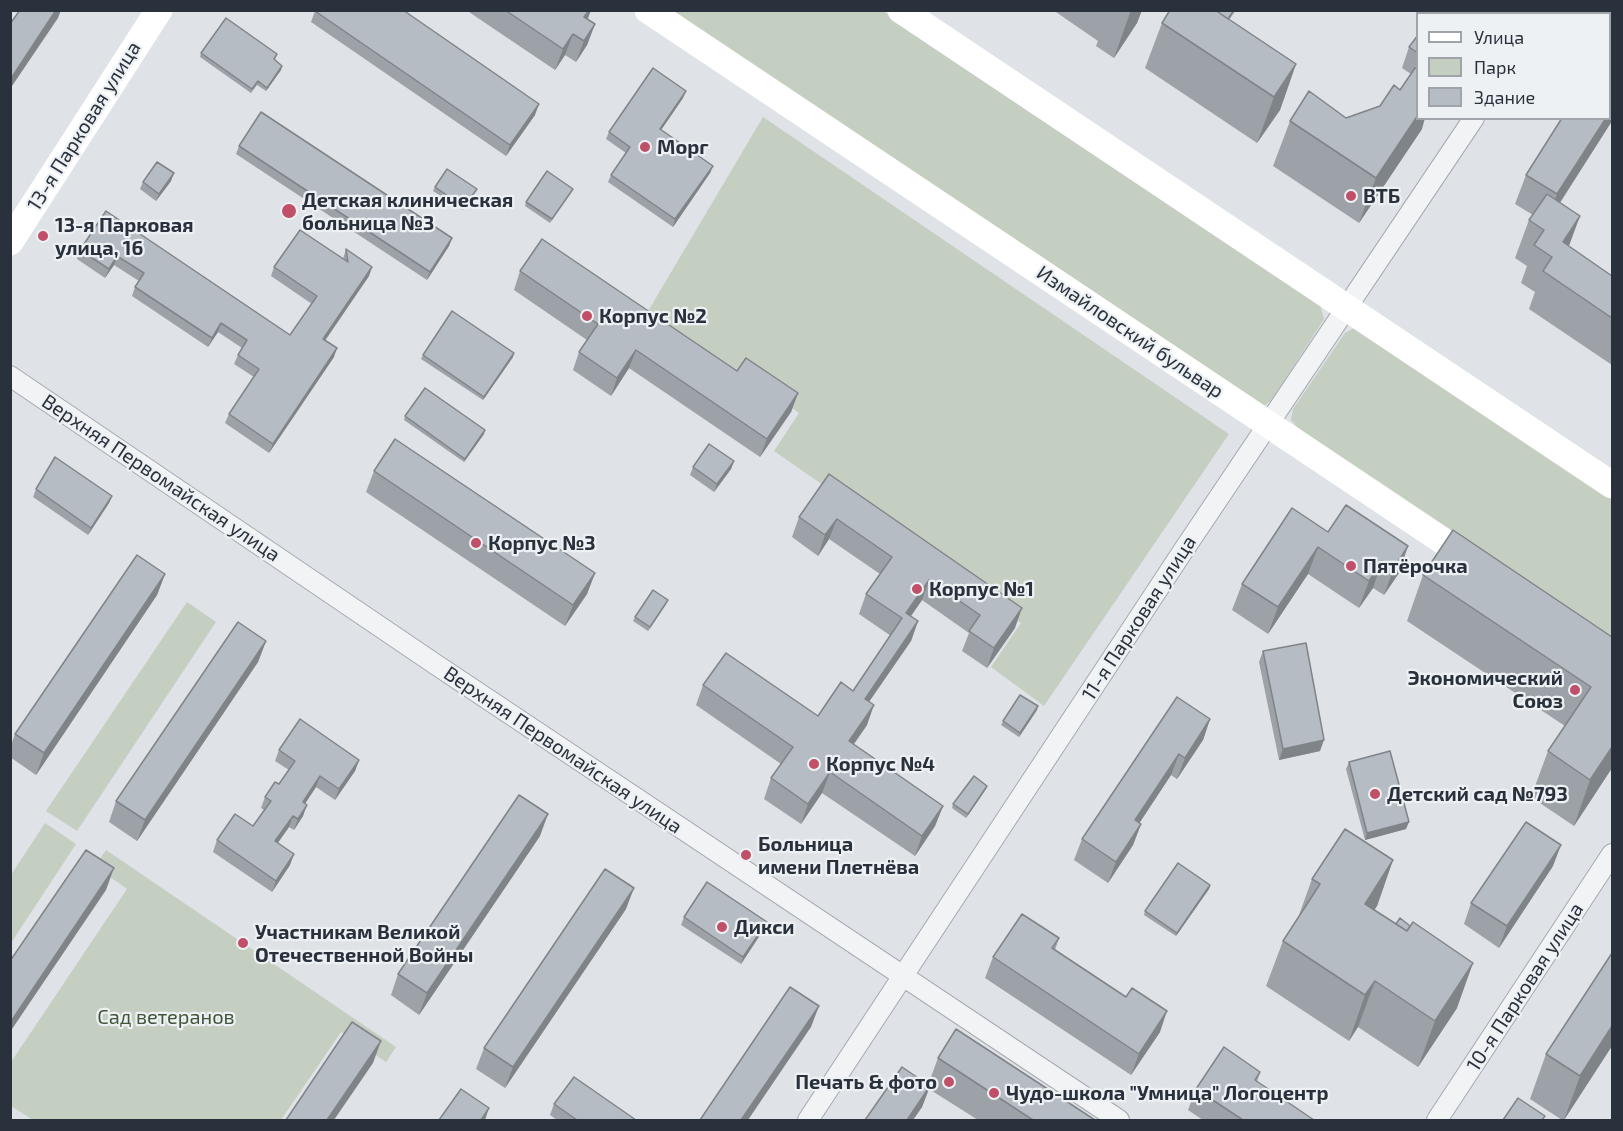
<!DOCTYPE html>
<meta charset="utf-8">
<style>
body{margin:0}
#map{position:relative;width:1623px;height:1131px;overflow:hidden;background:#dfe2e6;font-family:"Exo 2",sans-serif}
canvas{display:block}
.frame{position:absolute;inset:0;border:12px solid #29313c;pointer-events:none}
.legend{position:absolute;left:1416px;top:12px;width:195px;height:108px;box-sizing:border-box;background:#eef1f4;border:2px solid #9fa4aa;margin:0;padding:8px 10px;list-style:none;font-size:18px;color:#29313c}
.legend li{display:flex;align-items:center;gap:12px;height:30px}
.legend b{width:30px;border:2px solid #9fa4aa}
</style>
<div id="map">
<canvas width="1623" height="1131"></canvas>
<div class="frame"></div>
<ul class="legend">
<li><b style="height:8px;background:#fff"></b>Улица</li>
<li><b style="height:16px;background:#c5cfc1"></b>Парк</li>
<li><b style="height:16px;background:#b6bcc3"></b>Здание</li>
</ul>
</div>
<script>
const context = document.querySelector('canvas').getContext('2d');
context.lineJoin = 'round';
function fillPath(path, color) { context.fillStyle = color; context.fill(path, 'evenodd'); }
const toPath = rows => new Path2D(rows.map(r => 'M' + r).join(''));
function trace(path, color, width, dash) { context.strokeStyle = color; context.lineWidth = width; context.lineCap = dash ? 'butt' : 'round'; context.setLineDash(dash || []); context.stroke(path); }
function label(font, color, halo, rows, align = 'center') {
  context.font = font + ' "Exo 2",sans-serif'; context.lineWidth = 4.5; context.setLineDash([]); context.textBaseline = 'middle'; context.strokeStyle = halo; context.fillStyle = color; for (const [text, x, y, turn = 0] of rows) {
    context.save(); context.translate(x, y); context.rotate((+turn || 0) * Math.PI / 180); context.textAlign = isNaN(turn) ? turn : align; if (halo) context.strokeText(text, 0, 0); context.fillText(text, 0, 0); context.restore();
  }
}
fillPath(toPath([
 [666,11,883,11,1319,301,1324,319,1272,400,1264,406],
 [763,117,1229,434,1044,706,991,667,1021,623,774,451,799,413,741,370,730,384,641,323],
 [1354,328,1612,497,1612,640,1298,428,1291,420,1293,409,1345,333],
 [187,602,216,622,77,831,46,811],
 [45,823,76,844,11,943,11,875],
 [106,850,396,1047,386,1062,341,1032,281,1120,33,1120,11,1106,11,1062,127,889,95,866]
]), '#c5cfc1');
const street = toPath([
 [1543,14,1545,10],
 [10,376,435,664,1119,1120],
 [808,1120,1183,551,1474,118],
 [1437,1120,1612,854]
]);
trace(street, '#a5a9b0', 22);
trace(street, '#f1f3f5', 20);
trace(toPath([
 [648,10,1476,563],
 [901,10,1612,485],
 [10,242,159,10]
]), '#fff', 27);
fillPath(toPath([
 [466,10,591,10,588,19,595,24,587,45,576,62,565,55,555,70],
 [1053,10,1142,10,1137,23,1114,58,1096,46,1098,41],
 [1170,10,1236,10,1229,20,1296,64,1280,110,1257,143,1145,68,1162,23],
 [315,11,535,115,506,156,311,22],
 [1418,35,1418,118,1422,129,1359,223,1273,166,1290,121,1346,118,1380,106,1400,90,1411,74,1402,68,1409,47],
 [201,53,276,57,274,60,282,66,281,70,266,91,257,85,251,93,200,57],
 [683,98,661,130,713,166,710,173,673,227,608,182,611,175,626,153,606,139,609,132],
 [1612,121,1560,203,1569,246,1612,276,1612,365,1529,309,1535,292,1521,283,1527,266,1515,258,1529,220,1533,215,1515,204,1526,175],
 [239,146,452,238,449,246,427,280,236,154],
 [171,181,156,201,140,189,143,182],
 [435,187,475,192,463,210,433,191],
 [571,192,550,223,525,206,526,202],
 [106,211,290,335,312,304,271,276,274,267,343,259,346,249,369,276,325,340,334,357,269,453,225,423,229,414,254,377,234,364,238,355,242,348,218,332,208,347,132,296,135,287,139,281,114,265,105,278,77,259,80,250],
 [520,271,737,371,798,393,791,412,760,457,629,368,611,396,573,370,579,352,587,340,514,290],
 [423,355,513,357,483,400,421,359],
 [405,416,484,434,464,462,404,420],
 [734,461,731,469,714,492,690,475,693,467],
 [374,471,595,573,587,594,565,626,366,492],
 [829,474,1015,628,987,668,962,651,969,633,922,600,911,616,918,621,911,641,869,702,867,725,854,744,943,806,935,826,915,856,822,793,801,824,764,799,771,778,781,764,696,705,703,685,818,716,853,691,891,636,859,614,866,594,880,574,829,539,818,556,792,537,799,517],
 [36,489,112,496,109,503,88,535,33,497],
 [1346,505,1399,573,1384,595,1373,588,1359,608,1308,574,1268,634,1232,610,1242,584,1328,532],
 [165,574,157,595,36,775,10,757,10,748,15,734],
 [1423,575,1612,637,1612,768,1574,826,1531,797,1548,751,1565,726,1407,621],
 [668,600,666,604,648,631,633,621,635,617],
 [266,641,258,662,137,841,109,822,116,801],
 [1263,651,1320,751,1279,760,1259,662],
 [1037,710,1019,737,1001,725,1003,721],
 [1210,719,1203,740,1177,779,1171,775,1139,823,1141,824,1133,845,1108,883,1074,860,1082,839],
 [279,750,359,760,355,771,335,800,316,787,305,803,303,816,294,830,289,827,278,843,290,865,272,892,213,852,217,840,253,826,264,810,261,808,265,797,279,784,289,770,275,761],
 [1349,762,1406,829,1365,840,1346,769],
 [987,786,986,789,966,818,952,808,953,804],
 [540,836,419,1015,391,995,398,974],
 [1393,860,1377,906,1374,910,1396,924,1410,926,1457,1008,1418,1067,1358,1027,1349,1041,1266,986,1283,941,1298,918,1312,879],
 [1553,866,1499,948,1464,924,1471,903],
 [1210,885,1209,889,1176,936,1144,915,1145,911],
 [626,909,505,1088,476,1069,484,1048],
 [684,917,767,922,764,929,741,964,681,925],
 [1059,938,1055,950,1126,997,1160,1032,1131,1075,985,978,993,957],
 [1612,953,1612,1046,1564,1120,1562,1120,1530,1099,1546,1054],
 [938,1058,1095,1120,978,1120,929,1089,922,1107,913,1120,865,1120,928,1085],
 [1260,1072,1257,1082,1314,1120,1203,1120,1188,1110,1196,1089],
 [554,1104,636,1120,557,1120,550,1115]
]), '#9da2a8');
fillPath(toPath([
 [56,10,61,10,58,18,10,89,10,80],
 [589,10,591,10,585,25,577,38,584,17],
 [1131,10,1142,10,1137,23,1114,58],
 [1476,10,1483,10,1480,14,1474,14],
 [595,24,587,45,576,62,584,41],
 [573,34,565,55,555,70,563,49],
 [1296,64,1280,110,1257,143,1274,97],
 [282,66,281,70,266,91,267,88],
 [686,91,683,98,657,136,660,129],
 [539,104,535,115,506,156,510,145],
 [1612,108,1612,121,1546,224,1557,194,1606,118,1610,118,1610,113],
 [1418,115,1418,118,1425,118,1422,129,1359,223,1376,178],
 [713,166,710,173,673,227,675,219],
 [174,173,171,181,156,201,159,194],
 [1580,216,1566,254,1563,242],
 [452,238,449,246,427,280,430,272],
 [117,256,114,265,105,278,109,269],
 [372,267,369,276,320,348,323,339],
 [221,323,218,332,208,347,212,338],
 [337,348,334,357,269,453,273,444],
 [636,350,629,368,611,396,617,378],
 [514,353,513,357,483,400,484,397],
 [798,393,791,412,760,457,767,439],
 [485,430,484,434,464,462,465,459],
 [734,461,731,469,714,492,717,484],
 [112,496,109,503,88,535,91,528],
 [837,519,829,539,818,556,825,535],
 [1408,546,1399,573,1384,595,1394,568],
 [1318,547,1308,574,1268,634,1278,607],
 [1382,561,1373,588,1359,608,1369,581],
 [595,573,587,594,565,626,573,605],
 [165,574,157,595,36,775,44,753],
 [929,580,922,600,899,633,906,613],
 [668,600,666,604,648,631,650,627],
 [1022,608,1015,628,987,668,994,648],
 [918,621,911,641,857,719,865,699],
 [266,641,258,662,137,841,145,820],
 [874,705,867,725,842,761,849,741],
 [1038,706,1037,710,1019,737,1020,733],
 [1210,719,1203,740,1177,779,1185,758],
 [1324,740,1320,751,1279,760,1283,749],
 [1612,747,1612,768,1574,826,1590,780],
 [1179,754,1171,775,1127,842,1135,820],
 [359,760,355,771,335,800,339,789],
 [830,772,822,793,801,824,808,804],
 [320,776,316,787,299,813,303,802],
 [987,786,986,789,966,818,968,814],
 [307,805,303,816,294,830,298,819],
 [943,806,935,826,915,856,922,836],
 [548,814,540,836,419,1015,427,993],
 [293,816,289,827,271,852,275,841],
 [1409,822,1406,829,1365,840,1367,833],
 [1141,824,1133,845,1108,883,1116,862],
 [1561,845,1553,866,1499,948,1507,926],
 [294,854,290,865,272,892,276,881],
 [1393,860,1377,906,1348,949,1365,904],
 [114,868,106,890,10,1032,10,1023],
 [1210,885,1209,889,1176,936,1177,933],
 [634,888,626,909,505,1088,513,1067],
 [767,922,764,929,741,964,743,957],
 [1473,963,1457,1008,1418,1067,1435,1021],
 [1375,981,1358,1027,1349,1041,1365,995],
 [819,1006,811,1027,748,1120,741,1120],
 [1167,1011,1160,1032,1131,1075,1139,1054],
 [1612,1026,1612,1046,1564,1120,1580,1076],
 [381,1041,373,1063,334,1120,327,1120],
 [930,1086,922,1107,913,1120,907,1120],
 [489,1108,485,1120,481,1120]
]), '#7f8488');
const building = toPath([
 [20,10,56,10,10,80,10,24,20,10],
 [316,10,403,10,539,104,510,145,315,11,316,10],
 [505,10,589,10,584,17,595,24,584,41,573,34,563,49,505,10],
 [1170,10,1215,10,1296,64,1274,97,1162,23,1170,10],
 [1215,10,1234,10,1228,19,1215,10],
 [1434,10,1476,10,1474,14,1432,14,1434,10],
 [226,18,277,54,274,59,282,66,267,88,258,81,252,89,201,53,226,18],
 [1418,35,1418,53,1409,47,1418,35],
 [1612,40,1612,108,1610,113,1610,44,1612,40],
 [653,68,686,91,660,129,713,166,675,219,611,175,630,147,609,132,653,68],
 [1415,68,1418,70,1418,115,1376,178,1290,121,1309,91,1346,118,1380,106,1394,85,1400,90,1415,68],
 [261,112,452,238,430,272,239,146,261,112],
 [1562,118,1606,118,1557,194,1526,175,1562,118],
 [157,162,174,173,159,194,143,182,157,162],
 [447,169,477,189,464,207,435,187,447,169],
 [547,171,573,189,552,219,526,202,547,171],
 [1547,194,1580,216,1563,242,1612,276,1612,318,1543,271,1552,257,1534,245,1544,230,1529,220,1547,194],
 [106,211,290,335,317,296,274,267,300,230,348,262,346,249,372,267,323,339,337,348,273,444,229,414,259,369,238,355,247,340,221,323,212,338,135,287,144,273,117,256,109,269,80,250,106,211],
 [542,239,737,371,746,358,798,393,767,439,636,350,617,378,579,352,598,324,520,271,542,239],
 [452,311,514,353,484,397,423,355,452,311],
 [425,388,485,430,465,459,405,416,425,388],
 [395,439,595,573,573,605,374,471,395,439],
 [709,444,734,461,717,484,693,467,709,444],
 [55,457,112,496,91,528,36,489,55,457],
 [829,474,1022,608,994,648,969,631,980,615,929,580,906,613,918,621,865,699,874,705,849,741,943,806,922,836,830,772,808,804,771,778,793,747,703,685,726,653,818,716,841,682,853,691,902,618,866,594,892,557,837,519,825,535,799,517,829,474],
 [1346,505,1408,546,1394,568,1382,561,1369,581,1318,547,1278,607,1242,584,1292,508,1328,532,1346,505],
 [1453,530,1612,637,1612,747,1590,780,1548,751,1591,687,1423,575,1453,530],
 [137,555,165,574,44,753,15,734,137,555],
 [653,590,668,600,650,627,635,617,653,590],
 [238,622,266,641,145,820,116,801,238,622],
 [1306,643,1324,740,1283,749,1263,651,1306,643],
 [1020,695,1038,706,1020,733,1003,721,1020,695],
 [1177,697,1210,719,1185,758,1179,754,1135,820,1141,824,1116,862,1082,839,1177,697],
 [300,719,359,760,339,789,320,776,303,802,307,805,298,819,293,816,275,841,294,854,276,881,217,840,235,814,253,826,271,801,265,797,275,782,279,784,295,761,279,750,300,719],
 [1390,751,1409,822,1367,833,1349,762,1390,751],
 [974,776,987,786,968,814,953,804,974,776],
 [519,795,548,814,427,993,398,974,519,795],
 [1526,822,1561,845,1507,926,1471,903,1526,822],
 [1345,829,1393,860,1365,904,1407,931,1413,922,1473,963,1435,1021,1375,981,1365,995,1283,941,1320,884,1312,879,1345,829],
 [86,850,114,868,10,1023,10,961,86,850],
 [1178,863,1210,885,1177,933,1145,911,1178,863],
 [605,869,634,888,513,1067,484,1048,605,869],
 [707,882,767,922,743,957,684,917,707,882],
 [1022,914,1059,938,1052,948,1126,997,1132,988,1167,1011,1139,1054,993,957,1022,914],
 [1400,918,1410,926,1407,931,1396,924,1400,918],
 [1612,953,1612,1026,1580,1076,1546,1054,1612,953],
 [790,987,819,1006,741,1120,700,1120,790,987],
 [352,1022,381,1041,327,1120,286,1120,352,1022],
 [956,1029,1095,1120,1033,1120,938,1058,956,1029],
 [1224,1047,1260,1072,1255,1080,1314,1120,1243,1120,1196,1089,1224,1047],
 [902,1067,930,1086,907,1120,865,1120,902,1067],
 [574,1077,636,1120,577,1120,554,1104,574,1077],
 [461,1089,489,1108,481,1120,439,1120,461,1089],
 [1518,1098,1545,1116,1542,1120,1503,1120,1518,1098]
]);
fillPath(building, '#b6bcc3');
trace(building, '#7f8488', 1.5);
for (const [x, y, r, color] of [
 [645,147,6,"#bf5068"],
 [1351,196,6,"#bf5068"],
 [289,211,8,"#bf5068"],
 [43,236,6,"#bf5068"],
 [587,316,6,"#bf5068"],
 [476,543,6,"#bf5068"],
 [1351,566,6,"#bf5068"],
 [917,589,6,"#bf5068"],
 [1575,690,6,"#bf5068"],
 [814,764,6,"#bf5068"],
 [1375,794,6,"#bf5068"],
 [746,855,6,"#bf5068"],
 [722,927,6,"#bf5068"],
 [243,943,6,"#bf5068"],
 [949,1082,6,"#bf5068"],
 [994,1093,6,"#bf5068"]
]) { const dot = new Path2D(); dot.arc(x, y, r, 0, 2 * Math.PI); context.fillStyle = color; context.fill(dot); trace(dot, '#eef1f4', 2); }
label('20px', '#29313c', '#eef1f4', [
 ["13-я Парковая улица",84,126,-58],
 ["Измайловский бульвар",1130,332,34],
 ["Верхняя Первомайская улица",161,478,34],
 ["11-я Парковая улица",1139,618,-57],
 ["Верхняя Первомайская улица",563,750,34],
 ["10-я Парковая улица",1525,987,-57]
]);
label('bold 20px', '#29313c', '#eef1f4', [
 ["Морг",657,147],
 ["ВТБ",1363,196],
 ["Детская клиническая",302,200],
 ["больница №3",302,223],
 ["13-я Парковая",55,225],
 ["улица, 16",55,248],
 ["Корпус №2",599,316],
 ["Корпус №3",488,543],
 ["Пятёрочка",1363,566],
 ["Корпус №1",929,589],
 ["Экономический",1563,678,"right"],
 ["Союз",1563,701,"right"],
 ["Корпус №4",826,764],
 ["Детский сад №793",1387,794],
 ["Больница",758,844],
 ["имени Плетнёва",758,867],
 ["Дикси",734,927],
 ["Участникам Великой",255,932],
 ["Отечественной Войны",255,955],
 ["Печать & фото",937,1082,"right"],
 ["Чудо-школа \"Умница\" Логоцентр",1006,1093]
], 'left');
label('20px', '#405638', '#eef1f4', [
 ["Сад ветеранов",166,1017]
]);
</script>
